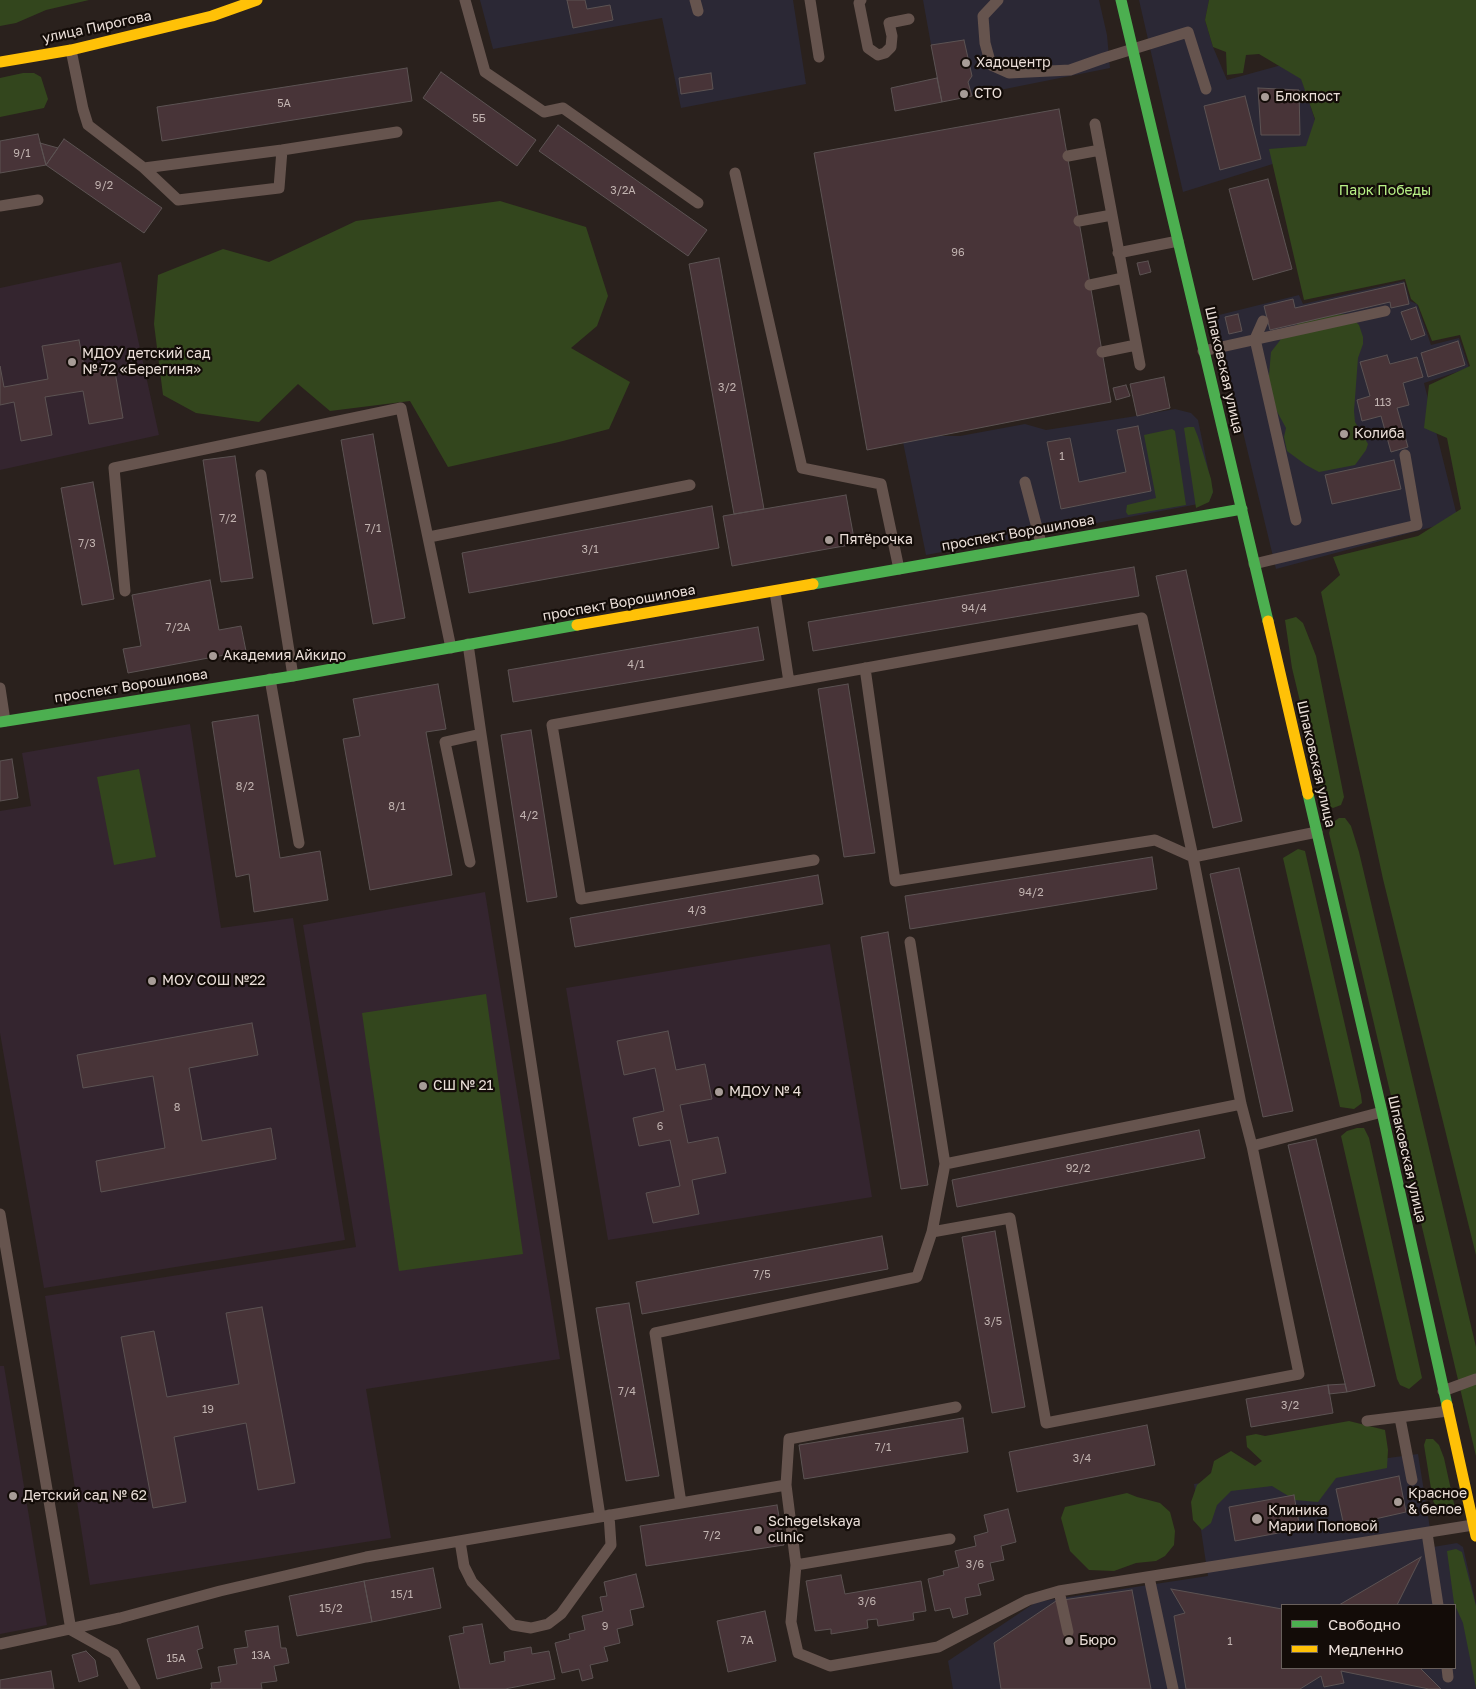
<!DOCTYPE html>
<meta charset="utf-8">
<style>
body{margin:0}
#map{position:relative;width:1476px;height:1689px;overflow:hidden;background:#2a211d;font-family:"Golos Text",sans-serif}
canvas{display:block}
.legend{position:absolute;left:1281px;top:1604px;width:175px;height:65px;box-sizing:border-box;background:#130c08;border:1px solid #69605c;margin:0;padding:6px 9px;list-style:none;font-size:15px;color:#ebdfd9}
.legend li{display:flex;align-items:center;gap:10px;height:25px}
.legend b{width:25px;border:1px solid #69605c}
</style>
<div id="map">
<canvas width="1476" height="1689"></canvas>
<ul class="legend">
<li><b style="height:6px;background:#4caf50"></b>Свободно</li>
<li><b style="height:6px;background:#ffc107"></b>Медленно</li>
</ul>
</div>
<script>
const context = document.querySelector('canvas').getContext('2d');
context.lineJoin = 'round';
function fillPath(path, color) { context.fillStyle = color; context.fill(path, 'evenodd'); }
const toPath = rows => new Path2D(rows.map(r => 'M' + r).join(''));
function trace(path, color, width, dash) { context.strokeStyle = color; context.lineWidth = width; context.lineCap = dash ? 'butt' : 'round'; context.setLineDash(dash || []); context.stroke(path); }
function label(font, color, halo, rows, align = 'center') {
  context.font = font + ' "Golos Text",sans-serif'; context.lineWidth = 4.5; context.setLineDash([]); context.textBaseline = 'middle'; context.strokeStyle = halo; context.fillStyle = color; for (const [text, x, y, turn = 0] of rows) {
    context.save(); context.translate(x, y); context.rotate((+turn || 0) * Math.PI / 180); context.textAlign = isNaN(turn) ? turn : align; if (halo) context.strokeText(text, 0, 0); context.fillText(text, 0, 0); context.restore();
  }
}
fillPath(toPath([
 [480,0,793,0,806,84,681,108,662,18,493,49],
 [923,0,1099,0,1107,35,1110,68,895,111,891,88,937,78],
 [1139,0,1209,0,1205,20,1213,47,1227,80,1296,61,1324,148,1183,192],
 [1404,281,1410,301,1417,304,1431,345,1459,338,1469,368,1424,383,1458,520,1276,569,1215,316,1299,295,1303,304],
 [1175,409,1191,413,1198,420,1213,492,1209,502,926,555,903,442,936,436,960,436,1025,424,1046,430,1130,417],
 [1418,1454,1433,1547,1457,1543,1463,1547,1476,1604,1476,1689,953,1689,948,1661,1036,1602,1208,1576,1194,1484],
 [1282,1605,1455,1605,1455,1668,1282,1668]
]), '#2b2835');
fillPath(toPath([
 [121,262,159,435,0,470,0,288],
 [190,724,221,928,293,918,345,1240,44,1288,0,1033,0,811,31,806,22,753],
 [485,892,560,1359,366,1389,391,1538,90,1585,45,1296,356,1247,303,925],
 [830,944,872,1197,608,1240,566,988],
 [0,1366,4,1366,47,1625,0,1634]
]), '#34252f');
fillPath(toPath([
 [0,0,89,0,46,10,16,23,0,26],
 [1209,0,1476,0,1476,1255,1383,879,1321,592,1340,575,1333,557,1418,536,1461,509,1447,438,1424,428,1429,385,1470,366,1460,335,1432,341,1418,305,1411,299,1405,279,1304,300,1269,149,1306,146,1315,119,1301,79,1259,54,1246,55,1243,73,1227,75,1226,52,1213,47,1205,20],
 [23,73,34,73,41,77,48,99,44,108,0,117,0,78],
 [500,201,586,227,608,296,597,326,571,348,630,382,609,429,559,442,448,467,410,401,330,411,298,384,259,422,196,413,163,395,154,324,158,275,223,249,269,262,356,221],
 [1348,314,1359,325,1363,337,1363,344,1358,358,1354,411,1355,422,1368,444,1366,450,1355,465,1319,472,1306,465,1287,451,1284,437,1286,428,1274,406,1268,387,1271,352,1285,334,1300,322,1324,315],
 [1188,427,1194,427,1198,437,1211,479,1213,492,1209,502,1196,508,1184,428],
 [1172,429,1175,431,1186,505,1128,515,1126,512,1127,505,1156,498,1144,435],
 [1296,617,1303,623,1316,656,1344,797,1341,805,1333,808,1325,804,1321,789,1292,668,1285,620],
 [139,769,156,857,114,865,97,777],
 [1339,818,1345,818,1351,826,1359,852,1476,1347,1476,1456,1329,833,1332,823],
 [1298,849,1305,851,1361,1095,1362,1103,1354,1109,1340,1107,1283,858],
 [486,994,523,1254,399,1271,362,1013],
 [1357,1128,1364,1128,1369,1138,1422,1378,1409,1389,1400,1385,1397,1379,1341,1136,1347,1131],
 [1349,1421,1385,1430,1388,1450,1387,1468,1336,1478,1318,1502,1295,1500,1272,1486,1231,1491,1217,1505,1211,1523,1202,1530,1193,1520,1191,1502,1197,1485,1211,1473,1214,1461,1231,1451,1255,1466,1262,1461,1247,1447,1246,1436,1256,1434,1265,1436],
 [1426,1439,1433,1439,1439,1445,1444,1458,1455,1508,1452,1513,1445,1515,1439,1511,1433,1501,1424,1445],
 [1127,1493,1137,1497,1160,1503,1170,1512,1175,1531,1174,1545,1165,1556,1156,1561,1136,1563,1114,1571,1089,1570,1070,1551,1061,1518,1065,1507],
 [1456,1549,1462,1552,1476,1606,1476,1688,1463,1623,1454,1603,1447,1551]
]), '#33461d');
const building = toPath([
 [567,0,585,0,587,9,610,5,613,20,573,28,567,0],
 [964,40,972,76,968,82,972,96,942,102,931,45,964,40],
 [407,68,412,101,162,141,157,107,407,68],
 [441,72,536,140,517,166,423,98,441,72],
 [711,73,713,89,681,94,679,78,711,73],
 [937,78,942,102,895,111,891,88,937,78],
 [1258,88,1299,90,1300,135,1261,135,1258,88],
 [1245,96,1261,159,1220,170,1204,106,1245,96],
 [1059,109,1111,402,867,450,814,153,1059,109],
 [558,125,707,230,688,256,539,151,558,125],
 [38,134,46,165,0,173,0,141,38,134],
 [64,139,162,208,144,233,46,165,64,139],
 [40,143,58,148,46,165,40,143],
 [1268,179,1292,269,1253,280,1229,189,1268,179],
 [719,258,764,509,734,514,689,264,719,258],
 [1148,261,1151,272,1140,275,1137,263,1148,261],
 [1404,283,1409,304,1391,308,1390,302,1270,330,1264,306,1293,299,1295,308,1404,283],
 [1416,307,1425,335,1411,340,1401,312,1416,307],
 [1238,314,1242,331,1229,334,1225,317,1238,314],
 [79,340,85,371,114,366,123,418,89,424,83,391,45,397,52,435,21,441,14,402,0,405,0,366,4,387,48,379,42,346,79,340],
 [1458,341,1465,365,1428,377,1421,353,1458,341],
 [1387,355,1390,364,1417,357,1423,377,1403,383,1409,405,1397,408,1408,447,1391,452,1381,416,1362,421,1357,400,1370,396,1360,362,1387,355],
 [1164,377,1170,408,1137,416,1130,384,1164,377],
 [1126,385,1130,396,1116,400,1113,388,1126,385],
 [1138,426,1151,491,1061,509,1047,442,1070,438,1079,482,1126,472,1117,430,1138,426],
 [373,434,405,618,373,624,341,440,373,434],
 [235,456,253,578,221,582,203,460,235,456],
 [1394,460,1401,489,1332,504,1325,475,1394,460],
 [93,482,114,599,82,605,61,488,93,482],
 [846,495,855,544,732,566,723,516,846,495],
 [712,506,719,548,469,593,462,553,712,506],
 [1134,567,1139,596,813,651,808,622,1134,567],
 [1186,570,1242,821,1213,828,1156,576,1186,570],
 [210,580,219,630,241,626,246,651,128,673,123,649,141,646,132,595,210,580],
 [758,627,764,660,513,702,508,670,758,627],
 [438,684,446,729,426,732,452,875,370,890,343,739,360,736,353,699,438,684],
 [848,684,875,853,844,857,818,689,848,684],
 [258,715,280,858,320,851,328,900,254,912,249,874,236,877,212,722,258,715],
 [531,730,557,897,527,902,501,735,531,730],
 [12,759,18,798,0,801,0,761,12,759],
 [1152,857,1157,889,910,929,905,896,1152,857],
 [1239,868,1293,1111,1263,1117,1210,874,1239,868],
 [818,875,823,904,575,947,570,918,818,875],
 [888,932,928,1185,901,1189,861,937,888,932],
 [252,1023,258,1055,189,1068,202,1141,271,1128,276,1159,101,1192,96,1161,165,1148,153,1076,83,1088,77,1055,252,1023],
 [668,1031,676,1070,705,1064,712,1099,680,1105,688,1143,718,1137,726,1173,692,1180,699,1214,653,1223,646,1193,680,1186,670,1140,639,1146,633,1118,664,1111,655,1068,624,1075,617,1041,668,1031],
 [1199,1130,1205,1158,957,1207,952,1180,1199,1130],
 [1316,1139,1375,1386,1347,1392,1288,1145,1316,1139],
 [995,1231,1025,1407,992,1413,962,1237,995,1231],
 [882,1236,888,1269,642,1314,636,1282,882,1236],
 [629,1303,659,1476,626,1481,596,1308,629,1303],
 [262,1307,295,1483,258,1490,246,1423,174,1437,186,1502,153,1508,121,1337,154,1331,167,1397,239,1384,226,1313,262,1307],
 [1345,1384,1347,1392,1329,1394,1328,1385,1345,1384],
 [1328,1385,1333,1413,1251,1427,1246,1399,1328,1385],
 [963,1418,968,1452,804,1479,799,1445,963,1418],
 [1147,1425,1155,1465,1017,1492,1009,1452,1147,1425],
 [1399,1476,1406,1512,1344,1526,1336,1489,1399,1476],
 [1294,1495,1300,1529,1235,1541,1229,1507,1294,1495],
 [777,1505,784,1545,646,1566,640,1526,777,1505],
 [1008,1509,1016,1542,1001,1546,1004,1560,990,1563,994,1580,978,1584,981,1595,965,1598,968,1614,953,1618,950,1608,935,1611,928,1579,944,1575,943,1571,959,1567,955,1551,976,1546,974,1536,988,1532,984,1515,1008,1509],
 [1421,1557,1397,1605,1339,1605,1421,1557],
 [433,1568,441,1608,372,1622,364,1581,433,1568],
 [636,1574,644,1607,630,1610,633,1625,617,1629,620,1643,604,1647,608,1661,590,1665,593,1678,582,1681,579,1669,562,1673,555,1643,570,1639,569,1634,585,1630,582,1616,603,1611,600,1597,607,1596,604,1582,636,1574],
 [841,1575,845,1594,921,1581,926,1611,913,1613,914,1620,878,1626,877,1619,867,1620,868,1628,831,1634,831,1629,815,1631,806,1581,841,1575],
 [364,1581,372,1622,297,1636,289,1596,364,1581],
 [1171,1589,1282,1609,1282,1668,1420,1668,1441,1689,1429,1689,1341,1671,1344,1683,1324,1687,1321,1676,1300,1689,1186,1689,1174,1616,1185,1613,1171,1589],
 [1132,1590,1151,1689,1001,1689,994,1643,1056,1601,1132,1590],
 [765,1611,776,1661,728,1672,717,1621,765,1611],
 [482,1624,490,1664,505,1661,504,1652,531,1647,532,1654,549,1651,555,1679,505,1689,460,1689,449,1636,464,1633,463,1627,482,1624],
 [198,1626,203,1648,197,1650,202,1668,157,1679,147,1639,198,1626],
 [278,1626,281,1648,286,1648,289,1663,274,1666,277,1681,261,1683,262,1689,210,1689,212,1689,211,1683,221,1682,218,1667,237,1664,234,1649,248,1647,245,1631,278,1626],
 [86,1651,95,1660,98,1676,79,1682,72,1655,86,1651],
 [51,1671,54,1689,0,1689,0,1680,51,1671]
]);
fillPath(building, '#483438');
trace(building, '#5c5353', 1);
trace(toPath([
 [465,0,485,72,544,112,563,108,698,203],
 [695,0,698,11],
 [810,0,819,57],
 [861,0,859,3,868,48,878,55,885,53,891,47,892,36,889,23,909,19],
 [998,0,983,16,985,43,991,65,1009,73,1070,70,1104,58,1188,32,1206,89],
 [71,50,83,109,88,125,144,168,178,200,279,188,282,150],
 [1095,124,1140,365],
 [1068,156,1100,150],
 [144,168,282,150,397,132],
 [735,173,802,468,881,484,899,569],
 [0,206,38,200],
 [1079,221,1112,215],
 [1118,253,1178,241],
 [1090,285,1123,278],
 [1263,321,1255,339,1296,520],
 [1203,351,1385,311],
 [1102,352,1136,345],
 [261,475,293,676],
 [1025,482,1041,543],
 [429,537,690,485],
 [1254,564,1417,525,1405,455],
 [125,591,114,468,401,408,451,648],
 [775,592,789,682],
 [468,644,481,734,600,1516],
 [865,668,895,881,1155,840,1193,857,1317,832],
 [270,679,299,843],
 [0,688,5,721],
 [814,860,581,899,552,725,1142,618,1193,857,1241,1104,1252,1146],
 [470,862,445,742,481,734],
 [910,942,945,1164,1241,1104],
 [0,1214,71,1630,114,1654,135,1689],
 [932,1232,1010,1218,1046,1423,1299,1374,1252,1146,1382,1112],
 [1443,1391,1476,1379],
 [956,1407,789,1439,786,1485,796,1565,791,1622,798,1653,830,1666,938,1647,1028,1600,1059,1591,1473,1525],
 [1400,1418,1412,1480],
 [1367,1421,1448,1411],
 [681,1503,655,1333,917,1277,932,1232,945,1164],
 [1427,1533,1438,1605],
 [460,1541,464,1566,472,1582,513,1625,531,1628,548,1624,561,1614,611,1545,609,1515],
 [796,1565,950,1539],
 [1149,1577,1173,1689],
 [1059,1591,1068,1632],
 [0,1644,120,1618,220,1591,366,1557,786,1485],
 [1447,1668,1448,1677]
]), '#66544e', 11);
trace(toPath([
 [1121,0,1268,621],
 [813,584,1242,509],
 [0,722,293,676,577,625],
 [1308,794,1382,1112,1447,1405]
]), '#4caf50', 11);
trace(toPath([
 [0,62,71,50,212,16,257,0],
 [1268,621,1308,794],
 [577,625,813,584],
 [1447,1405,1476,1536]
]), '#ffc107', 11);
for (const [x, y, r, color] of [
 [966,63,5,"#a79c97"],
 [964,94,5,"#a79c97"],
 [1265,97,5,"#a79c97"],
 [72,362,5,"#a79c97"],
 [1344,434,5,"#a79c97"],
 [829,540,5,"#a79c97"],
 [213,656,5,"#a79c97"],
 [152,981,5,"#a79c97"],
 [423,1086,5,"#a79c97"],
 [719,1092,5,"#a79c97"],
 [13,1496,5,"#a79c97"],
 [1398,1502,5,"#a79c97"],
 [1257,1519,6,"#a79c97"],
 [758,1530,5,"#a79c97"],
 [1069,1641,5,"#a79c97"]
]) { const dot = new Path2D(); dot.arc(x, y, r, 0, 2 * Math.PI); context.fillStyle = color; context.fill(dot); trace(dot, '#130c08', 2); }
label('11px', '#c2b4b1', null, [
 ["5А",284,104],
 ["5Б",479,119],
 ["9/1",22,154],
 ["9/2",104,186],
 ["3/2А",623,191],
 ["96",958,253],
 ["3/2",727,388],
 ["113",1383,403],
 ["1",1062,457],
 ["7/2",228,519],
 ["7/1",373,529],
 ["7/3",87,544],
 ["3/1",590,550],
 ["94/4",974,609],
 ["7/2А",178,628],
 ["4/1",636,665],
 ["8/2",245,787],
 ["8/1",397,807],
 ["4/2",529,816],
 ["94/2",1031,893],
 ["4/3",697,911],
 ["8",177,1108],
 ["6",660,1127],
 ["92/2",1078,1169],
 ["7/5",762,1275],
 ["3/5",993,1322],
 ["7/4",627,1392],
 ["3/2",1290,1406],
 ["19",208,1410],
 ["7/1",883,1448],
 ["3/4",1082,1459],
 ["7/2",712,1536],
 ["3/6",975,1565],
 ["15/1",402,1595],
 ["3/6",867,1602],
 ["15/2",331,1609],
 ["9",605,1627],
 ["7А",747,1641],
 ["1",1230,1642],
 ["13А",261,1656],
 ["15А",176,1659]
]);
label('14px', '#ebdfd9', '#130c08', [
 ["улица Пирогова",97,27,-12],
 ["Шпаковская улица",1224,370,77],
 ["проспект Ворошилова",1018,533,-10],
 ["проспект Ворошилова",619,603,-10],
 ["проспект Ворошилова",131,686,-9],
 ["Шпаковская улица",1316,764,77],
 ["Шпаковская улица",1407,1159,77]
]);
label('14px', '#ebdfd9', '#130c08', [
 ["Хадоцентр",976,63],
 ["СТО",974,94],
 ["Блокпост",1275,97],
 ["МДОУ детский сад",82,354],
 ["№ 72 «Берегиня»",82,370],
 ["Колиба",1354,434],
 ["Пятёрочка",839,540],
 ["Академия Айкидо",223,656],
 ["МОУ СОШ №22",162,981],
 ["СШ № 21",433,1086],
 ["МДОУ № 4",729,1092],
 ["Красное",1408,1494],
 ["& белое",1408,1510],
 ["Детский сад № 62",23,1496],
 ["Клиника",1268,1511],
 ["Марии Поповой",1268,1527],
 ["Schegelskaya",768,1522],
 ["clinic",768,1538],
 ["Бюро",1079,1641]
], 'left');
label('14px', '#b8f187', '#130c08', [
 ["Парк Победы",1385,191]
]);
</script>
